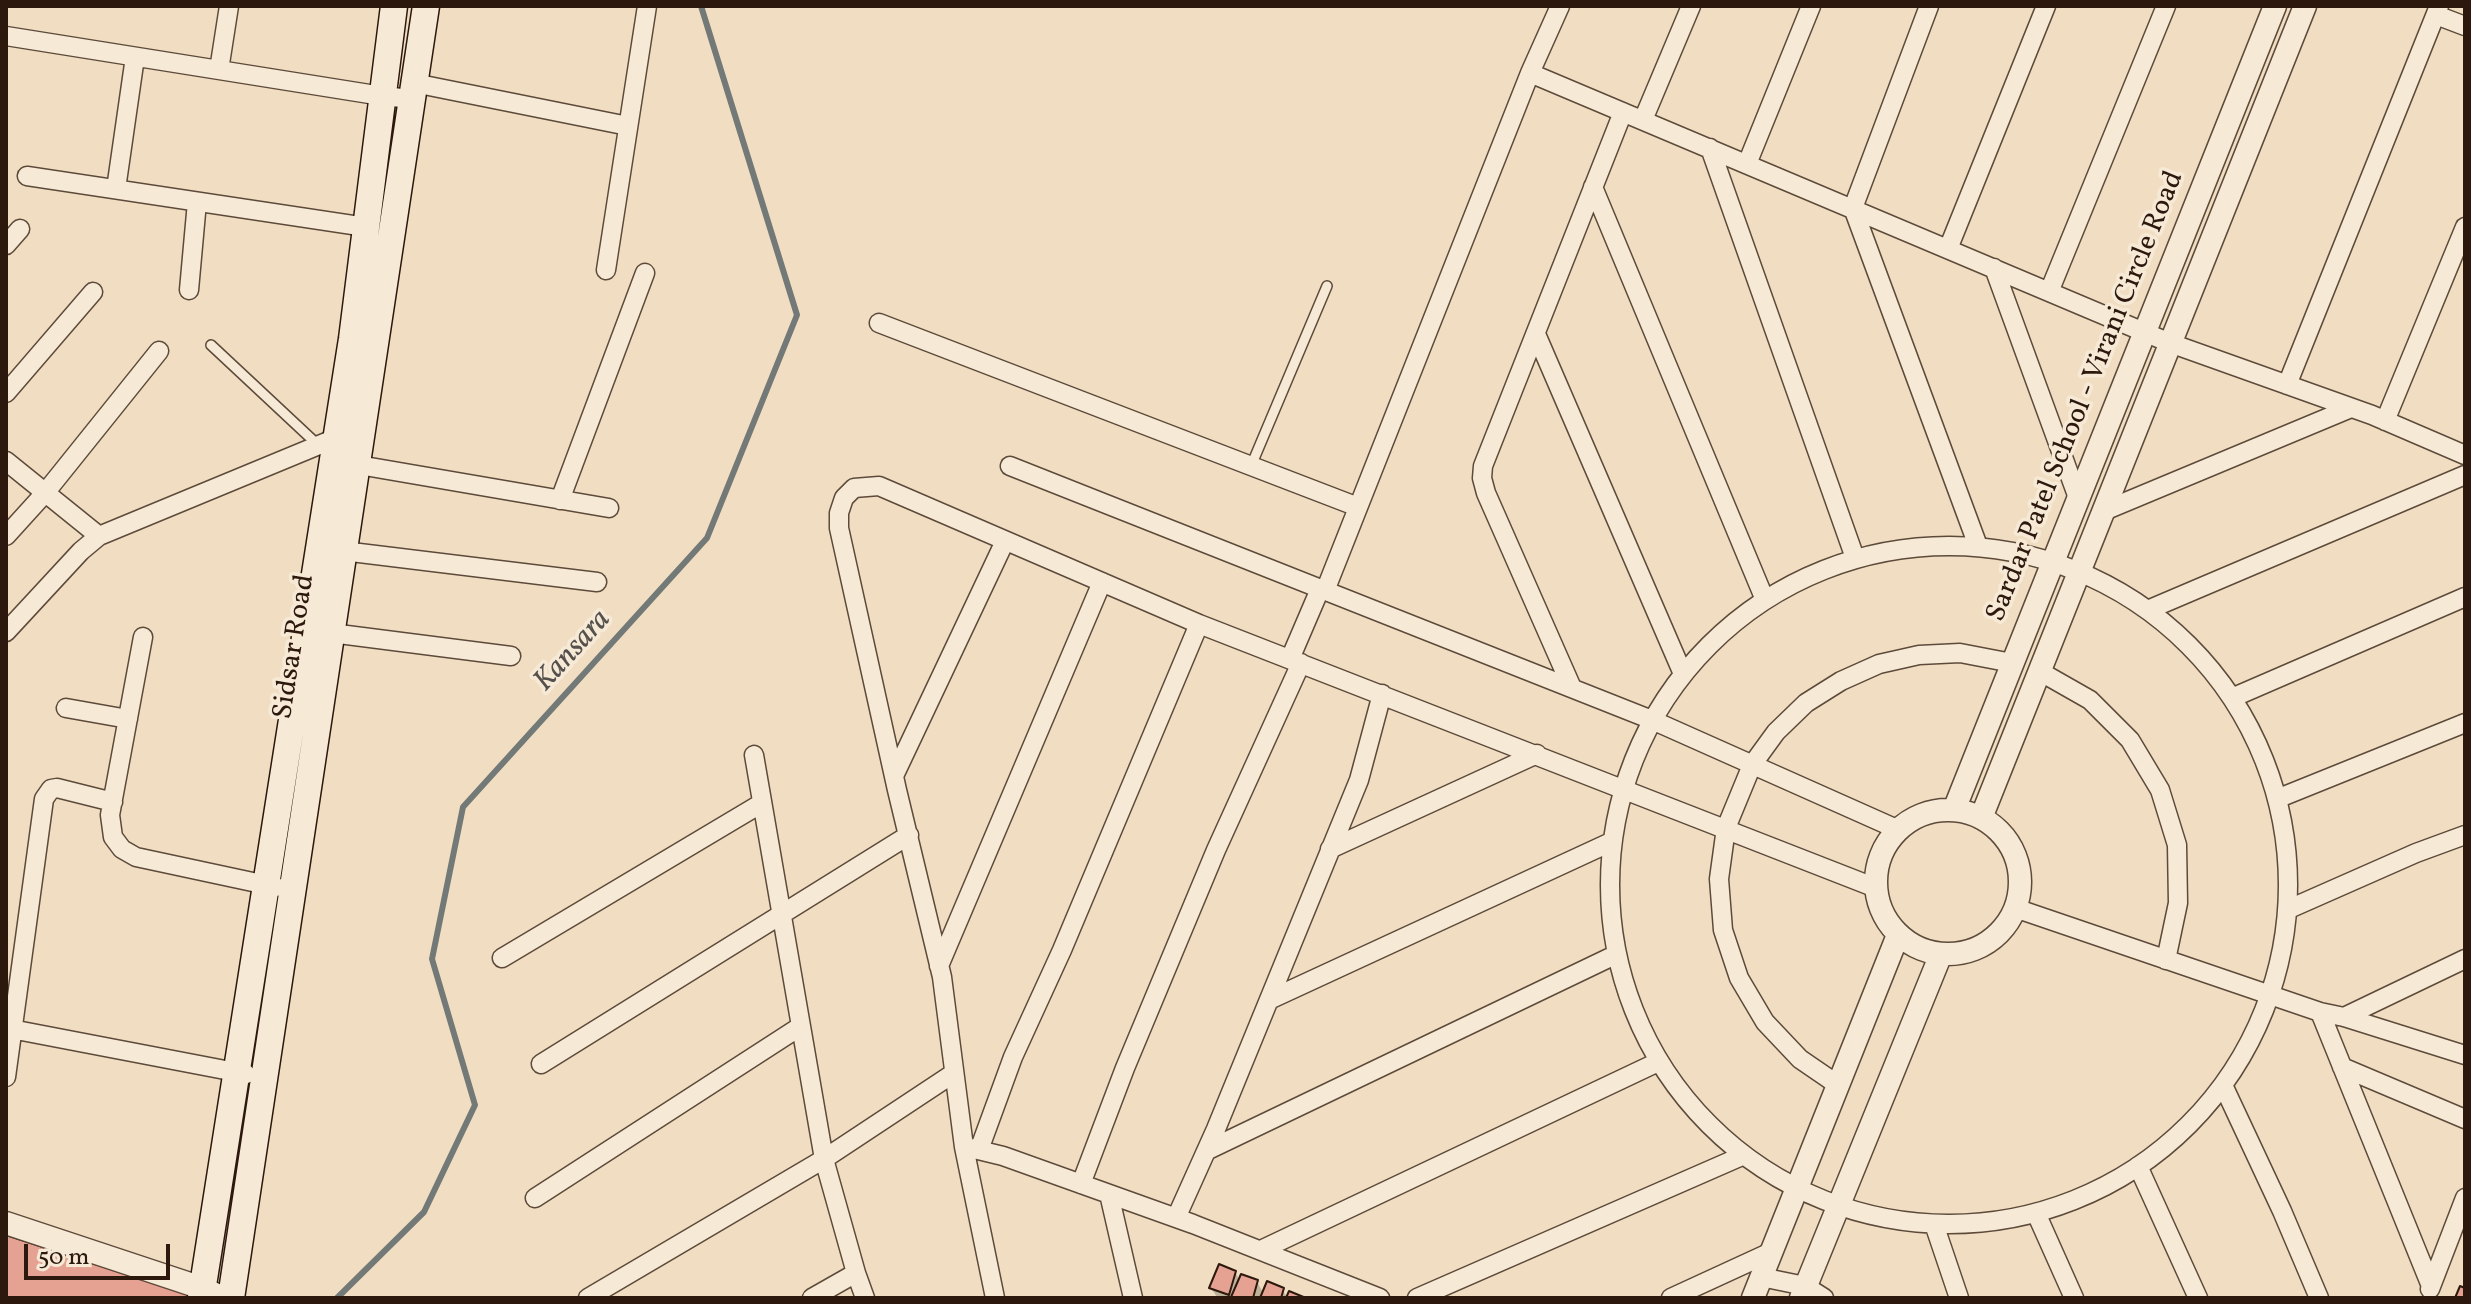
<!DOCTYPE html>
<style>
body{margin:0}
#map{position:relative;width:2471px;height:1304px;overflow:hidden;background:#f1dec2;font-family:Vollkorn,serif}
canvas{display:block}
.frame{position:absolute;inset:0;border:8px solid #2c180d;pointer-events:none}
.scale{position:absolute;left:24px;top:1244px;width:146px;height:36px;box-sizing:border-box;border:4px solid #2c180d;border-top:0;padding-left:10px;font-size:24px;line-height:28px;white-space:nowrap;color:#2c180d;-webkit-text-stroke:6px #f6ead7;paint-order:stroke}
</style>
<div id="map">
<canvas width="2471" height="1304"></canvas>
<div class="frame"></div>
<div class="scale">50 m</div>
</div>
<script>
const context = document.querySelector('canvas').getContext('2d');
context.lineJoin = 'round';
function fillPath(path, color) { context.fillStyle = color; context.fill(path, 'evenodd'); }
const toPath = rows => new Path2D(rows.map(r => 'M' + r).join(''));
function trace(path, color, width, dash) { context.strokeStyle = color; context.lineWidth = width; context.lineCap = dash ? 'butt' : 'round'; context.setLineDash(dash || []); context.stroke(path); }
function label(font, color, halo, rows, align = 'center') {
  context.font = font + ' Vollkorn,serif'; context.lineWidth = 7; context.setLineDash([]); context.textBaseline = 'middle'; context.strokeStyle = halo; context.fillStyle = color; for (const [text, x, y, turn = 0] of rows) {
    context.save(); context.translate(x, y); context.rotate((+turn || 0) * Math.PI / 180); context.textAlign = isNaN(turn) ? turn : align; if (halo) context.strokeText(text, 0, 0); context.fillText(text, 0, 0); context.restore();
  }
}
fillPath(toPath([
 [1235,1272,1240,1281,1257,1282,1264,1294,1283,1290,1287,1298,1217,1297,1211,1288]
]), '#0003');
trace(toPath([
 [337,1298,424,1212,475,1105,432,959,463,807,707,538,797,315,701,6]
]), '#727977', 6);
const building = toPath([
 [6,1235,193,1296,193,1298,6,1298,6,1235],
 [1219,1264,1236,1271,1229,1295,1209,1288,1219,1264],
 [1241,1274,1258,1280,1253,1298,1231,1297,1241,1274],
 [1267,1281,1284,1288,1281,1298,1260,1298,1267,1281],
 [2460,1286,2465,1288,2465,1298,2455,1298,2460,1286],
 [1289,1291,1306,1298,1286,1298,1289,1291]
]);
fillPath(building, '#e5a191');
trace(building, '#2c180d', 2);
const service = toPath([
 [211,345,318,445],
 [1251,466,1327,286]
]);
const minor = toPath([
 [1929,6,1853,208,1978,546],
 [2436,15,2465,26],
 [6,36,382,96,412,99],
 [219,70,229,6],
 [1530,73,1560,6],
 [414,83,628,126],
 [1643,120,1691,6],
 [1710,148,1855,558],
 [1747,164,1811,6],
 [27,176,366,227],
 [1593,187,1765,600],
 [116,189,135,57],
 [6,245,20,229],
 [1948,249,2046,6],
 [1994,268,2078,498],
 [606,270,647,6],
 [189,290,197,202],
 [2049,292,2166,6],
 [879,323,1358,507],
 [1536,334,1683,674],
 [2287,385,2439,6],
 [6,393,93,292],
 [2385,421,2465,227],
 [6,461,99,536],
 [347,463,609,508],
 [1010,466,1652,720,1899,830],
 [560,500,645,273],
 [2104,511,2351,408],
 [6,536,45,493,159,351],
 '1610 885a339 339 0 1 1 678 0a339 339 0 1 1-678 0Z',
 [343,551,597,582],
 [1325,591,1530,73,2170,343,2372,415,2465,455],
 [2150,609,2465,475],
 [6,632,81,551,99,536,336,438],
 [331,633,511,656],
 [143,637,110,815,113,837,122,849,136,857,276,887],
 [1290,659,1320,589],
 [2039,671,2090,700,2130,740,2160,790,2177,845,2178,903,2166,960],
 [1572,688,1486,493,1482,478,1483,466,1623,112],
 [2234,697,2465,597],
 [66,708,128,719],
 [754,755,824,1159,856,1273],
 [894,776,1005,541],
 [2279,798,2465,723],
 [1330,849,1537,754],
 [2015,908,2320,1012,2344,1017,2465,1055],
 [2289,909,2416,853,2465,835],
 [502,958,762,803],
 [939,966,1102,582],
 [1269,1000,1611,842],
 [2320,1012,2431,1286],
 [2344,1017,2465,959],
 [6,1028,246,1074],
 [541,1064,909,835],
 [2342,1067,2465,1119],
 [6,1077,44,799,51,789,57,788,113,802],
 [1838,1085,1800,1059,1765,1022,1739,978,1723,930,1719,879,1726,828,1752,765,1776,732,1806,703,1841,681,1879,664,1919,655,1960,653,2012,663],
 [2223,1085,2282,1211,2319,1298],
 [970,1148,1003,1156,1193,1224,1380,1298],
 [979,1150,1013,1057,1062,950,1199,624],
 [1206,1151,1615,955],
 [2138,1166,2198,1298],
 [1081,1184,1125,1068,1216,850,1301,663],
 [1109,1194,1133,1298],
 [535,1198,801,1026],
 [2036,1213,2074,1298],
 [1176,1218,1216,1129,1359,780,1382,694],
 [1934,1224,1959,1298],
 [1261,1250,1658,1062],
 [1761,1277,1805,1286,1824,1298],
 [2430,1289,2465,1198],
 [588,1298,824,1159,954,1073],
 [812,1298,856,1273,865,1298],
 [995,1298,964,1147,942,977,897,790,839,528,839,513,844,498,854,488,879,486,1199,624,1876,888],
 [1417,1298,1742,1156],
 [1671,1298,1771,1252]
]);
const tertiary = toPath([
 [1954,810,2275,6],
 '1876 882a72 72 0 1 1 144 0a72 72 0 1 1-144 0Z',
 [1981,818,2305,6],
 [6,1223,202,1288,223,1298],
 [1753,1298,1898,935],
 [1801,1298,1941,954]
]);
const secondary = toPath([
 [201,1298,352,339,394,6],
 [231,1298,426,6]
]);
trace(service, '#5d4a3a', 12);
trace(minor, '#5d4a3a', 21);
trace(tertiary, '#5d4a3a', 25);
trace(secondary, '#2c180d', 29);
trace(service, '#f6ead7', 9);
trace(minor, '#f6ead7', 18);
trace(tertiary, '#f6ead7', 22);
trace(secondary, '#f6ead7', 26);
label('28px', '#2c180d', '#f6ead7', [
 ["Sardar Patel School - Virani Circle Road",2087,397,-68],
 ["Sidsar Road",296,647,-81]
]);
label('italic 30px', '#55504b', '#f6ead7', [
 ["Kansara",574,652,-48]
]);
</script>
